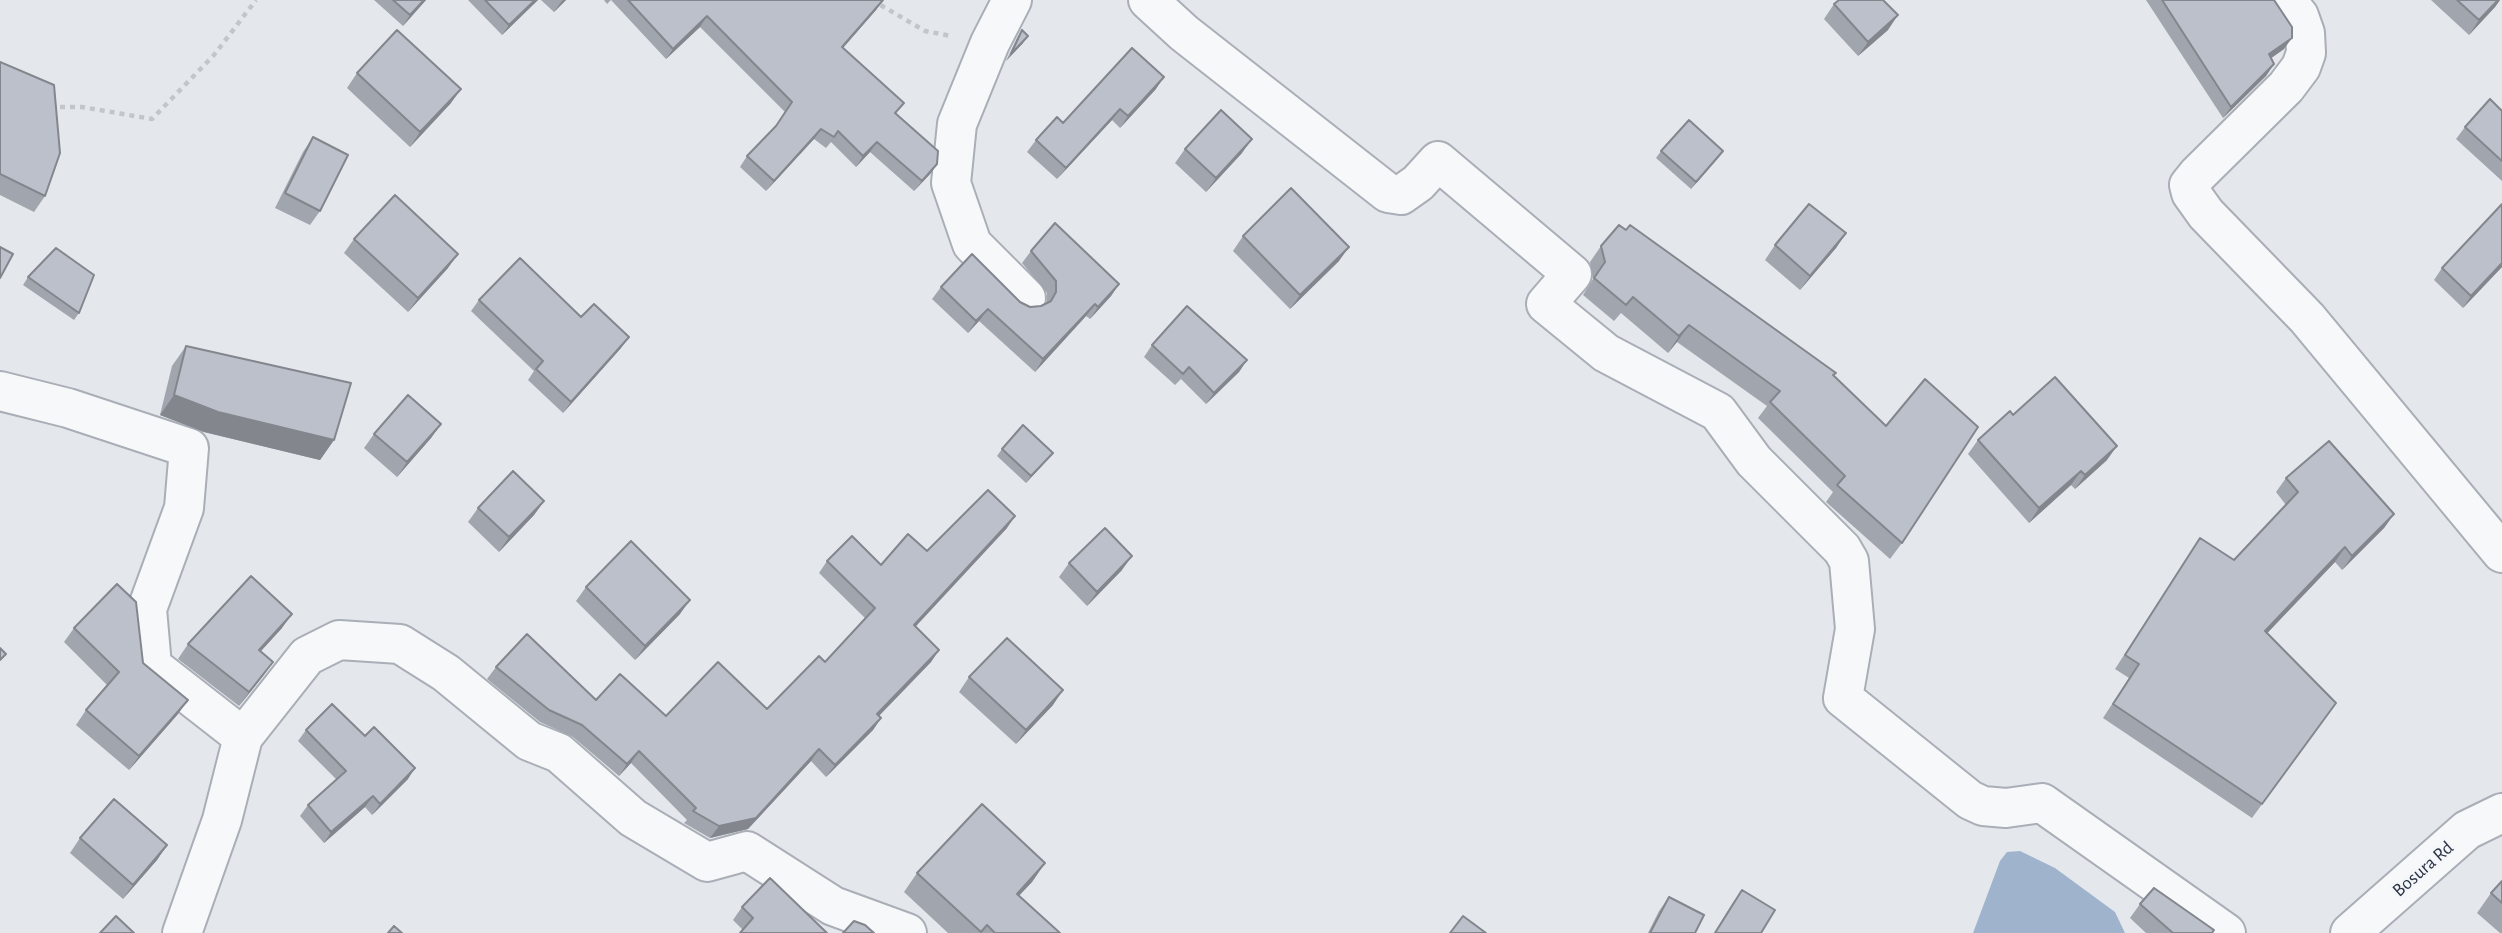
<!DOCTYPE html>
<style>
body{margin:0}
canvas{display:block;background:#e4e7ec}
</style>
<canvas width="2502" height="933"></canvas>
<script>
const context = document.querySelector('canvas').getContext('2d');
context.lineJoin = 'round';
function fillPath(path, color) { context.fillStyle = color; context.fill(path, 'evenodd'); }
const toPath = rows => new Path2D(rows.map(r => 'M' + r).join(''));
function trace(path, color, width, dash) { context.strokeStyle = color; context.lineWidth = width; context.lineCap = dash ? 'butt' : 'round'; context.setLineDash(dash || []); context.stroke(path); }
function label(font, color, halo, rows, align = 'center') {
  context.font = font + ' "Alegreya Sans",sans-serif'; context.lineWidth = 5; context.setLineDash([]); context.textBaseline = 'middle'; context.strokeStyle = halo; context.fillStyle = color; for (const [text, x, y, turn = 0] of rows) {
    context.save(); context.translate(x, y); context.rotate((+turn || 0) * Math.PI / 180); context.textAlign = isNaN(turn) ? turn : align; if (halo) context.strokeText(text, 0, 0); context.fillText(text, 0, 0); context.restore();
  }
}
fillPath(toPath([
 [2020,851,2055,868,2115,912,2125,933,1973,933,2000,861,2007,852]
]), '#9fb4cc');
const minor = toPath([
 [1012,0,990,43,957,124,951,183,972,244,1026,298],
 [1148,0,1184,33,1388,193,1401,195,1418,183,1438,161,1572,274,1546,304,1606,353,1718,412,1754,461,1842,549,1849,561,1855,629,1843,698,1970,800,1983,806,2006,808,2042,803,2226,933],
 [2286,0,2299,16,2305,33,2306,53,2301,67,2286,87,2197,175,2189,185,2191,193,2206,214,2307,318,2502,553],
 [0,391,68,408,189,448,184,508,147,609,152,666,243,737],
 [182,933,222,820,243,737,307,656,339,640,400,644,446,673,529,741,559,753,633,818,707,862,747,851,833,906,907,933],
 [2350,933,2467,830,2502,813]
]);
trace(minor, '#a9aeb7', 42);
trace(toPath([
 [872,0,925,31,951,36],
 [50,107,82,107,152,119,214,55,256,0]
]), '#c2c5cb', 4.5, [5, 5]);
trace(minor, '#f7f8fa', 38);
fillPath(toPath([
 [374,0,426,0,403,26],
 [468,0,538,0,502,35],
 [541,0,566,0,554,12],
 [604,0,883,0,876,10,843,48,937,164,930,174,914,191,870,152,856,167,831,142,826,148,814,139,766,191,740,167,747,156,775,127,785,112,700,27,666,59,611,0,607,4],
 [2146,0,2274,0,2284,49,2271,58,2274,64,2266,76,2223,118],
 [2431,0,2500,0,2495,7,2469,35],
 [1834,4,1888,30,1858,56,1824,19],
 [1022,30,1023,43,1006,61,1017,38],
 [0,62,45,196,34,212,0,195],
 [357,73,451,103,410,147,347,88],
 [1156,89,1120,128,1112,120,1057,179,1027,152,1036,140,1063,123],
 [2502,111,2502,181,2456,139,2465,127],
 [313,137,320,211,310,225,275,208,303,152],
 [1185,149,1242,153,1206,192,1175,163],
 [1661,151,1718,158,1691,189,1656,158],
 [1626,230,1834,376,1902,543,1890,559,1826,502,1833,492,1758,418,1767,406,1677,342,1668,353,1621,313,1614,321,1583,295,1593,279,1590,262,1601,246],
 [1846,233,1836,248,1800,290,1765,260,1775,245],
 [1243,236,1339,261,1290,309,1233,251],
 [354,239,448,268,408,312,344,253],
 [1031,251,1119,284,1111,296,1090,319,1086,316,1035,372,979,321,968,333,932,299,941,287,1020,302,1030,307,1041,306,1047,303,1047,293,1022,263],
 [2502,267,2463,308,2434,280,2442,268],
 [28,277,79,313,74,320,23,285],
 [479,300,581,317,621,348,563,413,528,380,534,371,471,311],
 [1152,345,1247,360,1239,372,1206,404,1181,379,1175,385,1144,357],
 [186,346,334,440,320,460,204,432,160,415,172,366],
 [2013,415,2107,460,2075,489,2071,485,2029,523,1968,454,1978,440],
 [441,424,431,438,397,477,364,448,374,434],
 [1002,449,1053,453,1047,460,1026,483,997,456],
 [2286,478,2394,514,2384,528,2342,570,2335,562,2267,633,2336,703,2252,818,2103,718,2129,678,2115,669,2200,538,2234,560,2286,505,2276,492],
 [544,501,534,515,499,552,468,522,478,508],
 [1007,528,915,626,939,650,931,662,879,716,881,718,873,730,826,777,811,761,748,829,710,838,684,823,687,820,631,763,619,776,573,737,540,722,487,679,496,667,596,700,666,716,767,709,825,662,865,618,819,573,827,561,881,565],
 [1069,563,1122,570,1087,606,1059,577],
 [586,587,680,614,635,660,576,601],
 [74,628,143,663,178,714,129,770,76,725,86,710,107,685,64,642],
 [282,628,261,651,263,676,239,706,178,659,188,644],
 [969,677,1053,705,1016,744,959,692],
 [306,730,408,779,372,815,365,807,324,843,300,816,308,805,337,780,298,741],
 [80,838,167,845,157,860,123,899,70,853],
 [1045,863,1032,882,1019,896,1060,933,948,933,904,892,917,873],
 [2502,881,2502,933,2500,933,2477,913,2491,893],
 [1742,890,1761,933,1714,933,1732,904],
 [1669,897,1695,933,1648,933,1659,911],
 [2140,904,2213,933,2146,933,2130,918],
 [742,907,827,933,743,930,733,920]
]), '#a1a5ae');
fillPath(toPath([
 [424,0,426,0,403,26,410,15],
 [535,0,538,0,502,35,509,25],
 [563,0,566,0,554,12,561,2],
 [883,0,876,10,834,58,842,47],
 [2498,0,2500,0,2495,7,2469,35,2479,20],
 [1898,15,1888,30,1858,56,1868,42],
 [707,16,700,27,666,59,673,49],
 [1028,36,1023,43,1006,61,1011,54],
 [2292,38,2284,49,2260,66,2269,54],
 [2274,64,2266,76,2223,118,2231,107],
 [1164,77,1156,89,1120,128,1128,116],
 [461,89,451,103,410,147,420,132],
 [1120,109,1112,120,1057,179,1066,168],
 [821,129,814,139,766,191,774,181],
 [1252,139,1242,153,1206,192,1216,178],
 [877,142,870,152,856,167,863,156],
 [1723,151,1718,158,1691,189,1696,182],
 [937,164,930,174,914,191,922,181],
 [1846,233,1836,248,1800,290,1810,276],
 [1349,247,1339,261,1290,309,1300,295],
 [458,254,448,268,408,312,418,298],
 [2502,263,2502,267,2463,308,2471,296],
 [1119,284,1111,296,1090,319,1098,307],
 [1095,304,1086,316,1035,372,1043,359],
 [988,309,979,321,968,333,976,321],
 [1689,325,1677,342,1668,353,1679,336],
 [629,337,621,348,563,413,571,402],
 [1247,360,1239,372,1206,404,1214,393],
 [174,395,334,440,320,460,204,432,160,415],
 [441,424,431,438,397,477,407,462],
 [2117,446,2107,460,2075,489,2085,475],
 [1053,453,1047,460,1026,483,1031,476],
 [2081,471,2071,485,2029,523,2039,508],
 [544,501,534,515,499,552,509,537],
 [2394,514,2384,528,2342,570,2352,556],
 [1015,516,1007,528,906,637,914,625],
 [2345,547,2335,562,2255,646,2265,631],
 [1132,556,1122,570,1087,606,1097,592],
 [690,600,680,614,635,660,645,646],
 [292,614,282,628,249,664,259,650],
 [939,650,931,662,869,726,877,714],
 [273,662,263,676,239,706,249,692],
 [1063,690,1053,705,1016,744,1026,730],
 [188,700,178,714,129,770,139,756],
 [881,718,873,730,826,777,835,765],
 [819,749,811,761,748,829,710,838,719,826],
 [639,751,631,763,619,776,627,764],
 [415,768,408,779,372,815,380,804],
 [373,796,365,807,324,843,331,832],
 [167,845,157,860,123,899,133,885],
 [1045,863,1032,882,1003,912,1017,894]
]), '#83868d');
const building = toPath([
 [393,0,424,0,410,15,393,0],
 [485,0,535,0,509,25,485,0],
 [628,0,883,0,842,47,904,103,895,113,938,151,937,164,922,181,877,142,863,156,838,131,834,137,821,129,774,181,747,156,776,126,792,102,707,16,673,49,628,0],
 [1839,0,1883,0,1898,15,1868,42,1834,4,1839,0],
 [2162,0,2274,0,2292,27,2292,38,2269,54,2274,64,2231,107,2162,0],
 [2457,0,2498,0,2479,20,2457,0],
 [397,30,461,89,420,132,357,73,397,30],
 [1022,30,1028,36,1011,54,1022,30],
 [1132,48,1164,77,1128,116,1120,109,1066,168,1036,140,1057,117,1063,123,1132,48],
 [0,62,54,85,60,153,45,196,0,174,0,62],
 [2490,99,2502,111,2502,161,2465,127,2490,99],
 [1221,110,1252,139,1216,178,1185,149,1221,110],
 [1689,120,1723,151,1696,182,1661,151,1689,120],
 [313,137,348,155,320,211,285,193,313,137],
 [1291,188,1349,247,1300,295,1243,236,1291,188],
 [395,195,458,254,418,298,354,239,395,195],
 [1809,204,1846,233,1810,276,1775,245,1809,204],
 [2502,204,2502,263,2471,296,2442,268,2502,204],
 [1055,223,1119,284,1098,307,1095,304,1043,359,988,309,976,321,941,287,972,254,1020,302,1030,307,1041,306,1051,301,1056,292,1056,281,1031,251,1055,223],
 [1619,225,1626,230,1630,225,1836,373,1833,375,1886,426,1925,379,1978,427,1902,543,1837,485,1845,476,1770,402,1780,391,1689,325,1679,336,1633,297,1626,305,1594,278,1605,262,1601,246,1619,225],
 [0,247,13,254,0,278,0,247],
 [56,248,94,275,79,313,28,277,56,248],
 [520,258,581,317,594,304,629,337,571,402,536,369,543,361,479,300,520,258],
 [1187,306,1247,360,1214,393,1189,367,1183,374,1152,345,1187,306],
 [186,346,351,383,334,440,218,412,174,395,186,346],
 [2055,377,2117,446,2085,475,2081,471,2039,508,1978,440,2010,411,2013,415,2055,377],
 [408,395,441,424,407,462,374,434,408,395],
 [1023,425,1053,453,1031,476,1002,449,1023,425],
 [2329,441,2394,514,2352,556,2345,547,2265,631,2336,703,2262,804,2113,704,2139,664,2125,655,2200,538,2234,560,2298,492,2286,478,2329,441],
 [513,471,544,501,509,537,478,508,513,471],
 [988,490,1015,516,914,625,939,650,877,714,881,718,835,765,819,749,756,818,719,826,693,811,696,808,639,751,627,764,582,725,549,710,496,667,527,634,596,700,620,674,666,716,718,662,767,709,819,656,825,662,875,608,827,561,852,536,881,565,908,534,927,551,988,490],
 [1105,528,1132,556,1097,592,1069,563,1105,528],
 [631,541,690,600,645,646,586,587,631,541],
 [251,576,292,614,259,650,273,662,249,692,188,644,251,576],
 [117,584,136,602,143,663,188,700,139,756,86,710,119,672,74,628,117,584],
 [1007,638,1063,690,1026,730,969,677,1007,638],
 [0,648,6,654,0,660,0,648],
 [332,704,365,736,374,727,415,768,380,804,373,796,331,832,308,805,346,771,306,730,332,704],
 [114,799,167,845,133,885,80,838,114,799],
 [982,804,1045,863,1017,894,1060,933,995,933,987,925,981,932,917,873,982,804],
 [770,878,827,933,740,933,753,918,742,907,770,878],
 [2502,881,2502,903,2491,893,2502,881],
 [2154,888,2214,930,2212,933,2173,933,2140,904,2154,888],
 [1742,890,1775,910,1761,933,1715,933,1742,890],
 [1669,897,1704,915,1695,933,1650,933,1669,897],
 [116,916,134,933,100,933,116,916],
 [1463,916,1486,933,1450,933,1463,916],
 [854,921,865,925,874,933,843,933,854,921],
 [394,926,402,933,388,933,394,926]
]);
fillPath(building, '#bbc0ca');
trace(building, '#83868d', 2);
label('19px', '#2b3445', '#f4f6f9', [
 ["Bosura Rd",2423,869,-41]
]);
</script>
